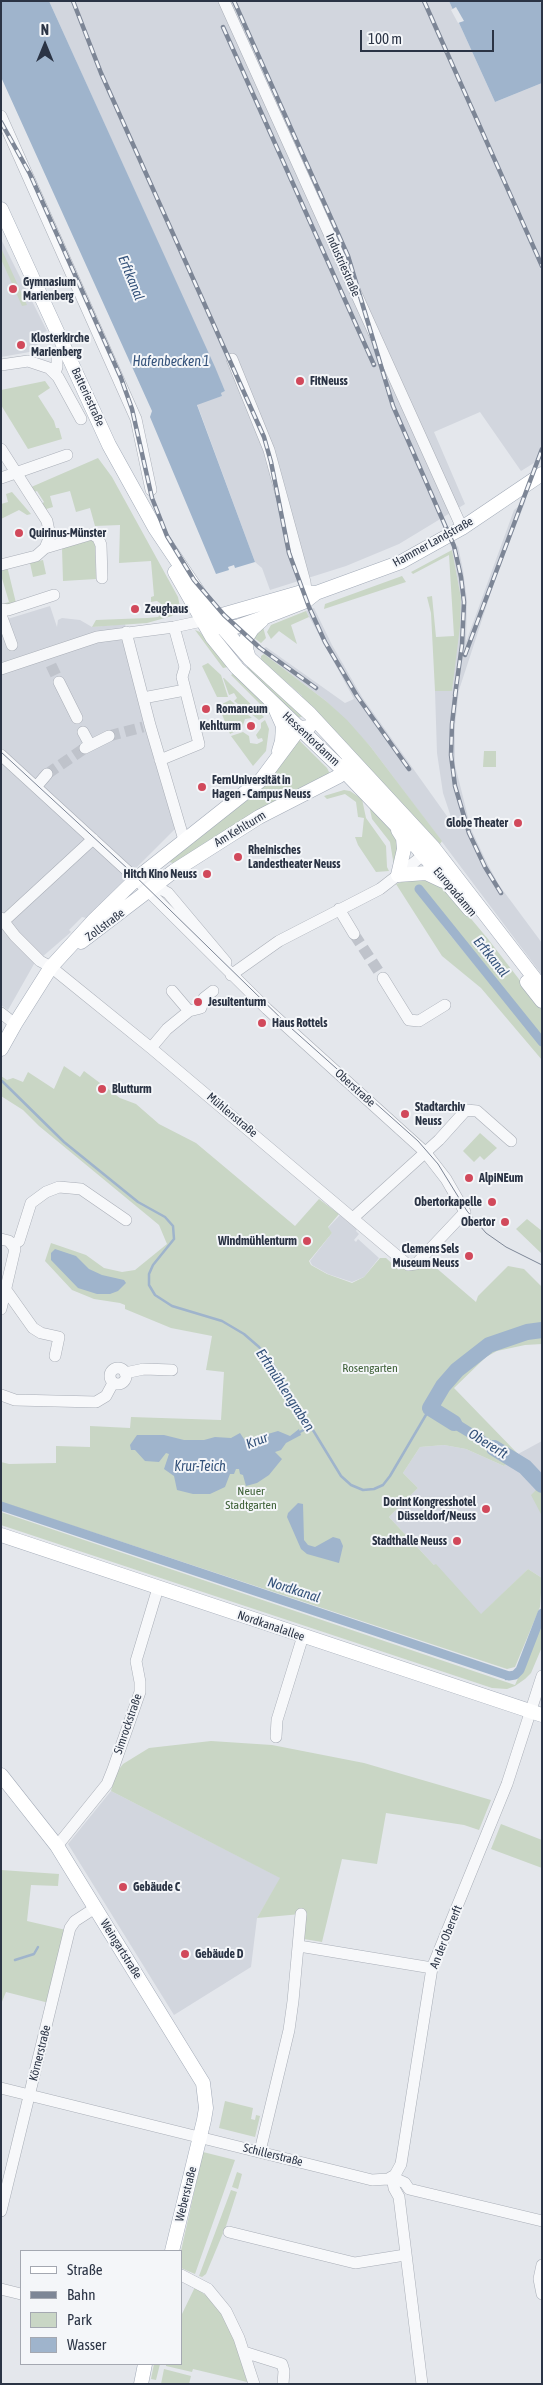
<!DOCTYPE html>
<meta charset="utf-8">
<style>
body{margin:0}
#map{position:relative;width:543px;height:2385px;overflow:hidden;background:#e4e7ec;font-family:"Asap Condensed",sans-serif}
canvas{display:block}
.frame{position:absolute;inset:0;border:2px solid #2b3445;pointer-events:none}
.legend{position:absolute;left:20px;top:2250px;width:162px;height:115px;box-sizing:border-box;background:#f4f6f9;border:1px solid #a4a8b1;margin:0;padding:6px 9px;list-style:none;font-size:15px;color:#2b3445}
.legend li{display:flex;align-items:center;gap:10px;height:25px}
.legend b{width:25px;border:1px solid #a4a8b1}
.north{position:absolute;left:20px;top:20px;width:50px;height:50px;-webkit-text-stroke:4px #f4f6f9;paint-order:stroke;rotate:0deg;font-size:14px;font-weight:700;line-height:20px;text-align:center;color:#2b3445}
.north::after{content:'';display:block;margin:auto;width:18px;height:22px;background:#2b3445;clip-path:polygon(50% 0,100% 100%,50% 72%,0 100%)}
.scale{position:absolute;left:360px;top:30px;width:134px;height:22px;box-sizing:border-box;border:2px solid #2b3445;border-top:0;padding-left:6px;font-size:15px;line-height:18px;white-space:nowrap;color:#2b3445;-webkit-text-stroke:4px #f4f6f9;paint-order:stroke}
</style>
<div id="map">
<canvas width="543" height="2385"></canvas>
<div class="frame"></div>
<ul class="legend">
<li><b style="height:6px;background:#fff"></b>Straße</li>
<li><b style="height:6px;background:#7d8696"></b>Bahn</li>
<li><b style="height:14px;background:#c9d6c5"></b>Park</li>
<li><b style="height:14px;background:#9fb4cc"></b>Wasser</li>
</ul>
<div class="north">N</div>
<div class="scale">100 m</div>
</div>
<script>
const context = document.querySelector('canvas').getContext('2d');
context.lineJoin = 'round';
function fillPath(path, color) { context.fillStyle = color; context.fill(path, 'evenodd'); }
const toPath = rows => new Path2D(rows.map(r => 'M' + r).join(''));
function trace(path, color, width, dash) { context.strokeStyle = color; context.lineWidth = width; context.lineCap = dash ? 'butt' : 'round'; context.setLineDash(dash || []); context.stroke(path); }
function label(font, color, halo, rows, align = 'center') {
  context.font = font + ' "Asap Condensed",sans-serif'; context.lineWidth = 4; context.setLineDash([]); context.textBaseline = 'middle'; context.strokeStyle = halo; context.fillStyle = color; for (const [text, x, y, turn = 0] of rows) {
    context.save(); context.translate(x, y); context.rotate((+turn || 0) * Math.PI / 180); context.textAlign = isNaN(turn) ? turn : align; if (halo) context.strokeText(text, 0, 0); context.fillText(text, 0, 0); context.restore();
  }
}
fillPath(toPath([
 [49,1,449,1,495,102,542,83,542,458,521,471,480,412,434,432,465,504,399,544,346,566,270,590,262,568,255,562,197,404,222,396,221,393,225,391],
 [1,239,47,331,31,337,38,345,35,351,1,357],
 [526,500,497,574,459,690,455,725,455,765,471,829,486,861,499,885,542,943,542,975,370,746,326,701,260,651,266,647,345,703,354,699,306,611,314,608,332,645,362,697,454,826,443,793,437,753,435,691,452,690,461,598,452,550,458,546,463,570,467,600,466,642,514,510],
 [50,606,57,627,58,620,62,618,80,620,92,627,125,624,178,826,86,918,82,917,69,930,71,932,34,964,8,1010,1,1005,1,621],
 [340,1215,357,1229,356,1231,359,1234,354,1240,356,1242,358,1239,379,1258,364,1277,352,1282,328,1274,312,1265,310,1261,332,1233,328,1228],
 [542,1441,542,1578,528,1569,481,1615,389,1517,418,1488,403,1473,420,1447,444,1445,466,1449,504,1466,518,1454],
 [111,1791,281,1878,257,1918,251,1967,174,2015,68,1844]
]), '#d2d6de');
fillPath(toPath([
 [1,248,27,305,22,306,1,259],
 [45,381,50,388,38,396,54,421,56,428,59,428,62,439,28,449,1,405,1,390],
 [98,458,112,477,178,597,180,607,172,616,147,623,92,627,96,620,147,618,158,617,164,611,164,606,157,601,151,602,151,597,154,596,151,561,119,563,120,525,95,526,90,508,76,512,70,491,50,496,53,507,43,510,40,505,44,502,37,491,32,493,29,488],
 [12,492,31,514,27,515,19,510,1,519,1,504,8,502,6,494],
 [92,540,95,543,96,579,63,581,62,548],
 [452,550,461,598,460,626,452,691,435,691,431,613,427,597,432,596,436,637,454,636,449,555,413,574,411,572],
 [43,560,46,574,33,577,30,563],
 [7,566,16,603,3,606,2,604,9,602,1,575,1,568],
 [402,576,406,582,324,609,325,604],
 [306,611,309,617,291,625,297,644,279,631,271,639,267,632,271,625],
 [263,627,266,638,261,643,254,638],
 [195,630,200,632,228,667,223,668],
 [264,654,326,701,347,720,370,746,442,841,440,844,301,697,302,696,261,660,261,656],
 [208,663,221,675,228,697,217,697,202,666],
 [250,665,303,716,296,719,245,669],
 [234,673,268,705,271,715,231,675],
 [223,678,224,678,264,717,259,720,234,701,237,698,234,693,229,695],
 [230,700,252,718,245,719,242,728,230,734,221,712,222,704],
 [265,720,269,729,266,751,253,766,231,736,243,732,249,736,250,743,257,744,263,741,262,738,258,739,256,735,261,728,261,723],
 [298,739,327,768,330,774,176,864,166,861],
 [484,751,496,751,496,767,483,767],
 [344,790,350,791,362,799,366,818,386,846,387,867,389,871,376,872,358,845,355,837,362,837,364,818,358,817,356,802,345,794,327,799,324,796],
 [369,805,393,831,399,844,394,866,390,842,372,819],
 [428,878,446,889,488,939,542,1009,542,1037,451,927,422,888,417,890,447,931,540,1044,542,1043,542,1060,481,988,442,956,396,884,410,879],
 [64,1066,80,1077,84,1071,120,1098,136,1104,159,1124,196,1143,295,1226,319,1199,339,1214,328,1227,332,1233,309,1261,311,1265,327,1274,352,1283,364,1277,380,1258,386,1258,399,1270,403,1265,424,1269,434,1266,476,1302,478,1296,508,1266,524,1269,542,1287,542,1344,525,1345,497,1351,486,1357,454,1388,518,1454,504,1466,466,1449,444,1445,420,1447,403,1473,418,1488,389,1517,434,1565,436,1564,481,1614,528,1569,542,1578,540,1607,515,1667,507,1669,1,1502,1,1462,9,1464,56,1463,56,1446,90,1447,90,1426,130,1428,131,1417,221,1420,224,1372,206,1370,212,1336,171,1328,125,1309,125,1305,120,1303,94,1299,72,1290,45,1261,51,1243,86,1255,104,1268,122,1272,135,1270,167,1244,159,1225,39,1126,23,1110,1,1096,1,1076,7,1080,13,1078,23,1082,28,1072,54,1089],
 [480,1133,497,1148,484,1160,480,1156,474,1162,463,1151],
 [527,1219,542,1231,542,1254,516,1229],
 [539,1487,542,1492,542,1516,531,1495],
 [1,1512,515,1685,542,1623,542,1647,531,1673,525,1679,515,1686,507,1689,492,1688,1,1525],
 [211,1741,272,1745,364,1763,491,1800,479,1830,464,1825,386,1813,377,1864,342,1859,322,1942,304,1939,301,1914,257,1918,280,1878,111,1791,116,1773,123,1764,149,1748],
 [501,1824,542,1840,542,1868,491,1849],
 [1,1870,59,1874,58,1886,31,1885,27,1921,66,1930,49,2003,6,1992,1,2004],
 [225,2101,253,2108,251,2119,255,2120,256,2115,260,2116,255,2137,219,2128],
 [203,2152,235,2160,195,2274,181,2268,181,2251],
 [237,2172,242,2174,238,2189,232,2187],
 [231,2190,237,2192,226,2226,206,2274,202,2277,199,2276],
 [195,2287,213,2301,227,2321,237,2343,247,2382,193,2369,192,2372,166,2366,166,2364,181,2364,181,2316],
 [154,2364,160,2364,156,2380,151,2379],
 [164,2369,191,2376,189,2384,161,2384]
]), '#c9d6c5');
fillPath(toPath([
 [1,1,49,1,215,367,225,391,221,393,222,396,197,405,255,562,235,568,234,565,228,567,229,570,216,574,150,417,152,411,1,77],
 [449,1,540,1,542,6,542,83,495,102],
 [55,1249,76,1256,89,1269,102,1275,124,1280,126,1283,118,1291,110,1294,97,1294,78,1288,51,1260,51,1253],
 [440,1405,445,1411,516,1456,509,1462,432,1416],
 [299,1429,301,1435,286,1443,281,1450,275,1452,282,1459,269,1475,257,1483,246,1486,243,1475,240,1474,239,1469,236,1469,234,1474,230,1474,225,1487,210,1494,193,1494,177,1490,174,1476,164,1469,169,1454,166,1453,159,1462,145,1461,135,1450,131,1450,130,1445,137,1435,164,1435,184,1440,204,1440,215,1437,231,1438,240,1433,244,1439,254,1438,278,1431,290,1436],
 [528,1464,538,1474,533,1479,522,1470],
 [298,1503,303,1504,304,1540,308,1545,315,1547,333,1537,340,1539,343,1546,339,1563,307,1554,301,1549,287,1517,288,1513]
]), '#9fb4cc');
fillPath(toPath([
 [456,7,464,21,458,23,451,10]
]), '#e4e7ec');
trace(toPath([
 [2,1081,64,1142,138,1202,165,1217,173,1226,174,1239,153,1265,149,1274,149,1285,155,1295,172,1306,222,1321,244,1334,259,1347,272,1363,341,1476,351,1485,363,1490,374,1489,383,1485,390,1476,430,1408],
 [298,1433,311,1426],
 [506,1679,509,1676],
 [15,1960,34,1954,38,1947]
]), '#9fb4cc', 2.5);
trace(toPath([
 [419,889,542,1042],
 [1,1506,509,1676,515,1675,520,1670,542,1613]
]), '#9fb4cc', 9);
trace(toPath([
 [454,1423,430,1408,443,1386,457,1370,489,1345,527,1332,542,1330],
 [494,1448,525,1467,542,1485]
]), '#9fb4cc', 16);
trace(toPath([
 [51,665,59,682],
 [109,736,143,727],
 [47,774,85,748],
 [354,934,383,978]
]), '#bfc3cb', 11, [11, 5.5]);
const minor = toPath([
 [224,1,462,528],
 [1,116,136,419,151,490],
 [232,359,269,450,305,582,307,599],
 [1,365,28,361,49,368,58,377,81,419],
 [55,373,57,367,57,357],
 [1,449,47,521,50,536,45,548],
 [1,478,67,455],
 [1,565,36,556,45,548,92,534,98,538,101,545,102,578],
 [1,609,1,615,12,645],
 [2,609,8,610,54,595],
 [126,632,150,725,184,840],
 [1,669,97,637,174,627,202,621],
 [59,682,77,718],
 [143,698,185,690],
 [83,732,90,745],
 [85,748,109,736],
 [1,755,133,876,267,1009,425,1152,446,1179,465,1212,416,1264,408,1265,151,1048,51,967,40,961,15,936,1,918],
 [160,760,199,744,182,677,185,667,174,627],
 [36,787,47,774],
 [150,883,168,893,226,962],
 [339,909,354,934],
 [4,921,93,839],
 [231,975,279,941,380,889,430,850],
 [383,978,409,1020,419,1021,445,1005],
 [172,991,189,1011],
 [1,1013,15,1024],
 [151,1048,167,1029,189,1011,201,1008,204,998,213,991],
 [353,1218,439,1140,466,1110,477,1111,511,1141],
 [1,1239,9,1241,15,1249,1,1309],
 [14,1244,19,1241,31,1203,46,1192,59,1187,81,1189,126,1220],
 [6,1290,33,1328,41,1333,59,1337,55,1356],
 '110 1376a8 8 0 1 1 16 0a8 8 0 1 1-16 0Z',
 [125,1373,144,1369,172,1370],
 [1,1395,15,1400,96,1402,106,1396,113,1383],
 [276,1737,277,1720,303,1636],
 [57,1846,107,1784,113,1769,140,1692,140,1682,136,1661,158,1588],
 [299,1946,432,1968],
 [1,2088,372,2180,388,2179,395,2175,401,2164,432,1968,507,1784,542,1676],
 [260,2151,289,2030,293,2001,301,1914],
 [392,2177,394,2188,399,2197,422,2384],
 [392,2177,405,2183,409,2189,542,2221],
 [1,2211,70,1928,75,1921,95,1908],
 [229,2232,355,2263,405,2255],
 [542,2265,539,2279,542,2294],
 [181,2275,208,2289,226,2311,239,2338,254,2384],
 [1,2289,21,2294],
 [244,2352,282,2364,284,2371,283,2384]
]);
const major = toPath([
 [1,209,109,445,155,528,200,595,223,628,249,658,310,714,433,847,542,988],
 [175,572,212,637,237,668,345,772,414,844,470,910],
 [208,619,302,592,316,593,401,562,462,528,542,474],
 [217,627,236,627,265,617,306,601,316,593],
 [249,658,246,649,247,637,252,629,262,620],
 [275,708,283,726,282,741,279,751],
 [398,830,403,838,404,849,398,875,426,873,443,881],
 [81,942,174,871,259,817,339,776,345,772,347,764],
 [527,982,542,1001],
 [1,1049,15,1024,51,967,94,920,136,879,261,780,296,733,301,728,309,727],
 [1,1535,542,1715],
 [1,1775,57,1846,203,2083,206,2108,204,2120,172,2251],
 [141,2384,145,2364]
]);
trace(minor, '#a9aeb7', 12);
trace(major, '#a3abb8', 15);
trace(minor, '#f7f8fa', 11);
trace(major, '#fff', 14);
trace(toPath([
 [1,752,128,869,291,1028,418,1141,438,1164,467,1211,486,1233,506,1247,542,1265]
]), '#7d8696', 1);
const rail = toPath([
 [73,1,101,73,264,437,271,462,289,553,309,607,325,642,357,696,409,769],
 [234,1,348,256,393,406,454,546,461,577,464,602,462,645,455,695],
 [424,1,542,266],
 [223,27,374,365],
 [1,122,30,174,121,378,132,409,152,498,167,536,194,580,224,615,260,648,316,688],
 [465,655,542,449],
 [456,689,452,724,451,755,455,786,469,833,485,867,501,893]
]);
trace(rail, '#7d8696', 4.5);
trace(rail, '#f4f6f9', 2.5, [8]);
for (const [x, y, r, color] of [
 [13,289,5,"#d1495b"],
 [21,345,5,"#d1495b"],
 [300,381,5,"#d1495b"],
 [19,533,5,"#d1495b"],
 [135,609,5,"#d1495b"],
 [206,709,5,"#d1495b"],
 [251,726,5,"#d1495b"],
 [202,787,5,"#d1495b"],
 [518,823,5,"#d1495b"],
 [238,857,5,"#d1495b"],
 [207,874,5,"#d1495b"],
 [198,1002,5,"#d1495b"],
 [262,1023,5,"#d1495b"],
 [102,1089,5,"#d1495b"],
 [405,1114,5,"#d1495b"],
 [469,1178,5,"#d1495b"],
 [492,1202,5,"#d1495b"],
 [505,1222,5,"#d1495b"],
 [307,1241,5,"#d1495b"],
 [469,1256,5,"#d1495b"],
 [486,1509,5,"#d1495b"],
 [457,1541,5,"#d1495b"],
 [123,1887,5,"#d1495b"],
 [185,1954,5,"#d1495b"]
]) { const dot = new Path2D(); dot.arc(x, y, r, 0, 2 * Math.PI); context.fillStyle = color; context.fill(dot); trace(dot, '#f4f6f9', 2); }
label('12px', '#2b3445', '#f4f6f9', [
 ["Industriestraße",343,265,66],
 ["Batteriestraße",88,397,65],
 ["Hammer Landstraße",433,542,-29],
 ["Hessentordamm",311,739,43],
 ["Am Kehlturm",240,829,-31],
 ["Europadamm",455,892,50],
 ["Zollstraße",105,925,-37],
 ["Oberstraße",355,1088,42],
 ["Mühlenstraße",232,1115,40],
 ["Nordkanalallee",271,1626,19],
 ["Simrockstraße",128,1724,-71],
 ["An der Obererft",446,1937,-68],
 ["Weingartstraße",121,1949,58],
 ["Körnerstraße",40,2053,-76],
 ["Schillerstraße",273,2155,14],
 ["Weberstraße",186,2194,-76]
]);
label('bold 12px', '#2b3445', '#f4f6f9', [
 ["Gymnasium",23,282],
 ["Marienberg",23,296],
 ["Klosterkirche",31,338],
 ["Marienberg",31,352],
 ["FitNeuss",310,381],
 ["Quirinus-Münster",29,533],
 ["Zeughaus",145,609],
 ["Romaneum",216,709],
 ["Kehlturm",241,726,"right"],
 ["FernUniversität in",212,780],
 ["Hagen - Campus Neuss",212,794],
 ["Globe Theater",508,823,"right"],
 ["Rheinisches",248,850],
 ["Landestheater Neuss",248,864],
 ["Hitch Kino Neuss",197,874,"right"],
 ["Jesuitenturm",208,1002],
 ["Haus Rottels",272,1023],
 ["Blutturm",112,1089],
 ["Stadtarchiv",415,1107],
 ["Neuss",415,1121],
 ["AlpiNEum",479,1178],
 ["Obertorkapelle",482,1202,"right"],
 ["Obertor",495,1222,"right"],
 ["Windmühlenturm",297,1241,"right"],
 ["Clemens Sels",459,1249,"right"],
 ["Museum Neuss",459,1263,"right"],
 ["Dorint Kongresshotel",476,1502,"right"],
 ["Düsseldorf/Neuss",476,1516,"right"],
 ["Stadthalle Neuss",447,1541,"right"],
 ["Gebäude C",133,1887],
 ["Gebäude D",195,1954]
], 'left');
label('12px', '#3f6138', '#f4f6f9', [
 ["Rosengarten",370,1368],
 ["Neuer",251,1491],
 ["Stadtgarten",251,1505]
]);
label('italic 14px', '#34527a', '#f4f6f9', [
 ["Erftkanal",131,278,68],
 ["Hafenbecken 1",171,362],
 ["Erftkanal",491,957,51],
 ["Erftmühlengraben",285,1390,57],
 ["Krur",257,1441,-21],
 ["Obererft",488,1444,32],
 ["Krur-Teich",200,1467],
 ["Nordkanal",294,1590,18]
]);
</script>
